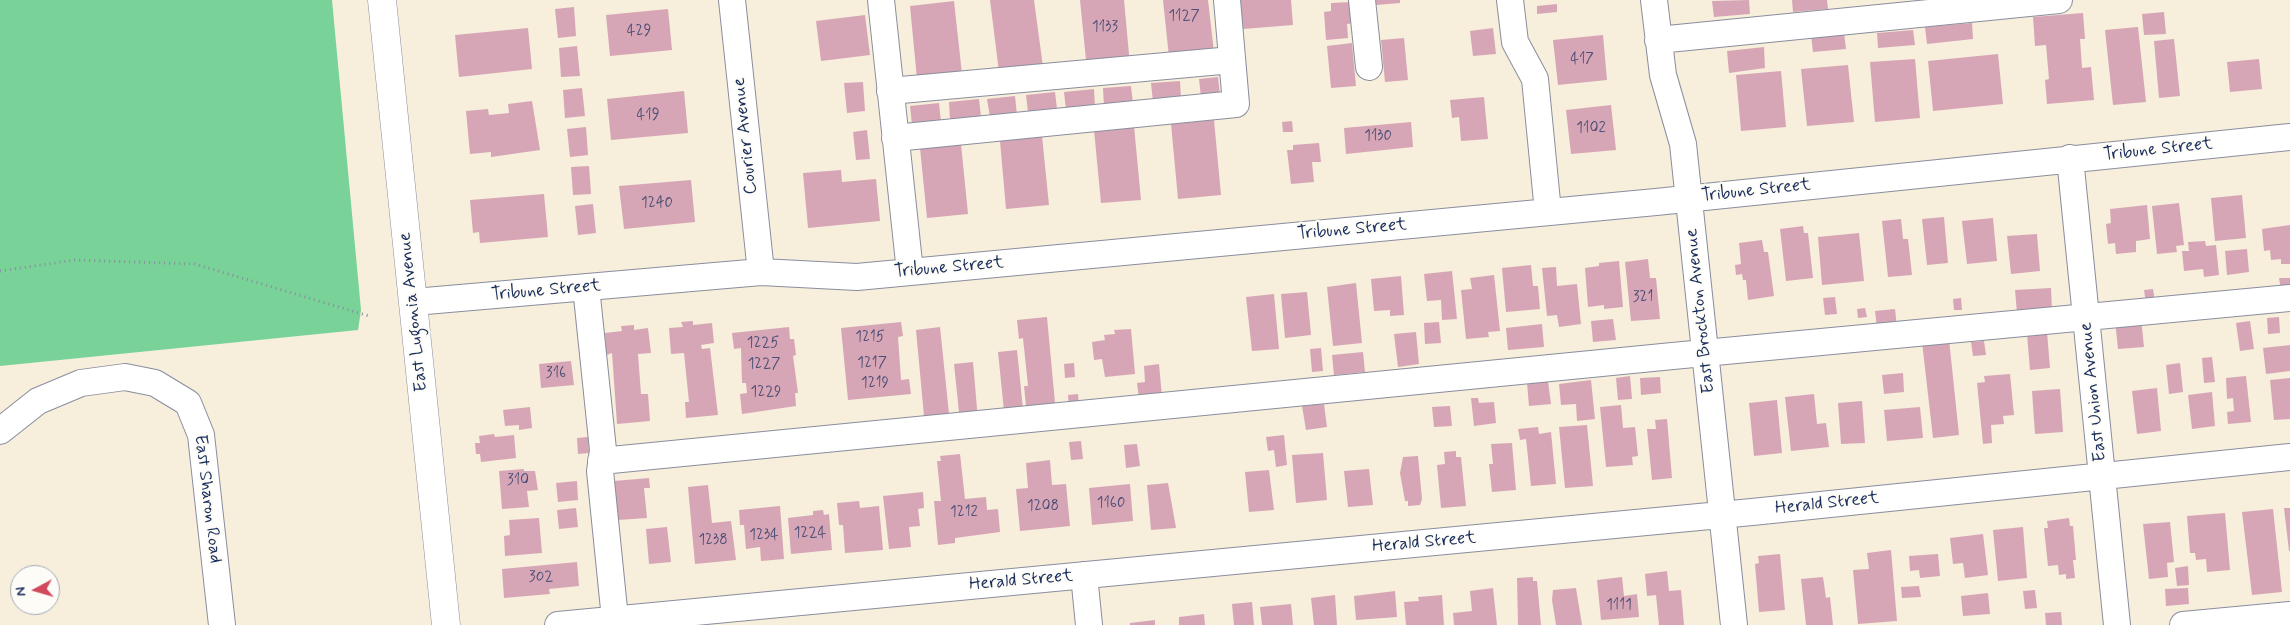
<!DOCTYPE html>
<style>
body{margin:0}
#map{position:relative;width:2290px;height:625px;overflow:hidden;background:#f7eedc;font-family:Mynerve,sans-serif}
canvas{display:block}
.north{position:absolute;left:10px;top:565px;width:50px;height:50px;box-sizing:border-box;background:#fdfcf7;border:1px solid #a3aaba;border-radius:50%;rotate:264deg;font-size:14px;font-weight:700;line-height:20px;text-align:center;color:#1b2f5e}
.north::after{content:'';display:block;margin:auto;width:18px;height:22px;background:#d1495b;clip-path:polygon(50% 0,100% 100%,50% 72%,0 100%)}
</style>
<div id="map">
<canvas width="2290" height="625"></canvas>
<div class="north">N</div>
</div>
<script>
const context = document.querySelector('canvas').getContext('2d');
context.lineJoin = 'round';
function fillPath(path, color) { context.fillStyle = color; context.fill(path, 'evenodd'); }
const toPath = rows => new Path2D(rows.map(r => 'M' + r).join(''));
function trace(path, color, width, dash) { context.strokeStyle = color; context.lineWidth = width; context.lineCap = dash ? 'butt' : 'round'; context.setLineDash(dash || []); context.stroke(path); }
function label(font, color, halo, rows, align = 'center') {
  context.font = font + ' Mynerve,sans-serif'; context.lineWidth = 4.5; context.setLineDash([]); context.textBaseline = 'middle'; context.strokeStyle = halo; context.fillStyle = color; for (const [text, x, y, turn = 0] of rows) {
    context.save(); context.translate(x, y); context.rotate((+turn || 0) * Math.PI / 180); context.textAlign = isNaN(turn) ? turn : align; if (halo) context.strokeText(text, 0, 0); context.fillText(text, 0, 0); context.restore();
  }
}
fillPath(toPath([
 [0,0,332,0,361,310,358,330,0,366]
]), '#79d298');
fillPath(toPath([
 [990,0,1034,0,1043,67,999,72],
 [1080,0,1124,0,1130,65,1087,70],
 [1163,0,1208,0,1214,52,1169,57],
 [1240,0,1291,0,1293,25,1243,29],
 [1376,0,1400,0,1400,3,1376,5],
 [1749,0,1750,14,1714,17,1712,1],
 [1792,0,1827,0,1828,9,1793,12],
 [954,1,962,74,917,79,910,6],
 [1351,2,1354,23,1347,24,1348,38,1326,40,1324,12,1331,11,1331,3],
 [1557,4,1557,12,1537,14,1537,6],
 [574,7,576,36,558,38,555,9],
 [668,9,672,50,610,56,606,15],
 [2164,12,2166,34,2144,35,2142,14],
 [2083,13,2085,39,2080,39,2082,68,2091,67,2094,100,2047,104,2045,80,2049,79,2046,45,2035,46,2033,17],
 [865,15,870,55,821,61,816,21],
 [1972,23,1973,39,1927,44,1925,27],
 [2138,27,2146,102,2113,105,2105,30],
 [528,28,532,69,459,77,455,35],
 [1493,28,1496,54,1473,56,1470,31],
 [1913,30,1915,45,1878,48,1877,33],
 [1844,32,1846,49,1813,52,1811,35],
 [1603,35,1607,80,1558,85,1553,40],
 [1404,38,1408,80,1385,82,1381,40],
 [2174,39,2180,96,2159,98,2154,41],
 [1352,43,1356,86,1331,88,1327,46],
 [577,46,580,76,561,77,559,48],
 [1764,47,1765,68,1729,73,1727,51],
 [1998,54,2003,104,1933,111,1928,61],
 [1915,59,1920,118,1875,122,1870,62],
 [2259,59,2262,89,2230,92,2227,62],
 [1848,65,1854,122,1807,126,1801,69],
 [1781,71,1786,127,1741,131,1736,75],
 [1218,77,1220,95,1201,97,1199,79],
 [1180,81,1181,99,1153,102,1151,83],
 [863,82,865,111,847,113,844,83],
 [1131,86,1133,104,1104,107,1103,88],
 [582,88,585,116,565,118,563,90],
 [1094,89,1095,107,1066,110,1064,92],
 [684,91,688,133,611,140,607,99],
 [1055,92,1057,109,1028,112,1026,95],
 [1015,96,1017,115,990,117,987,99],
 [1484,97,1488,139,1461,141,1459,117,1452,118,1450,100],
 [979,99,981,117,950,120,949,102],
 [532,101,540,150,491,157,491,152,470,154,466,111,488,109,489,115,509,113,508,104],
 [939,103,941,122,912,125,910,106],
 [1611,105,1616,150,1571,154,1566,110],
 [1214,120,1221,195,1178,199,1171,124],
 [1292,121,1293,132,1283,132,1282,122],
 [1411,122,1413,147,1346,154,1344,128],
 [1134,126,1141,200,1101,203,1094,130],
 [586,127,588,155,570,157,567,129],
 [867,130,870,159,856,160,853,132],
 [1042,136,1049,205,1006,209,1000,141],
 [1319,143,1321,162,1312,162,1314,182,1291,184,1287,150,1293,150,1293,145],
 [961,144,968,214,927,218,920,148],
 [589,166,591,194,573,195,571,167],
 [841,170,842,182,876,179,880,221,808,228,803,173],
 [691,180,695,222,624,229,619,186],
 [544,194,548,237,480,243,479,232,473,233,470,200],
 [2242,195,2246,238,2215,241,2211,198],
 [2179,203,2184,245,2176,246,2177,252,2157,254,2152,206],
 [593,204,596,233,578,235,575,206],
 [2147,205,2150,239,2136,241,2136,252,2116,254,2115,243,2108,244,2106,224,2111,223,2110,209],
 [1944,217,1948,263,1927,265,1922,219],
 [1993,218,1997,261,1967,264,1962,221],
 [1901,219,1903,239,1908,239,1912,275,1888,277,1882,221],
 [2290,225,2290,264,2281,264,2281,259,2271,260,2270,250,2264,251,2262,229],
 [1803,226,1804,233,1808,233,1813,278,1786,281,1780,229],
 [1859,233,1864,281,1822,285,1818,237],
 [2037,234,2040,271,2011,274,2007,236],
 [1762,240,1764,252,1768,252,1774,296,1748,300,1746,280,1743,280,1742,274,1736,275,1735,265,1741,264,1739,243],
 [2205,241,2206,246,2216,245,2219,275,2204,277,2203,269,2184,271,2182,251,2189,251,2188,242],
 [2247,249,2249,272,2227,275,2225,251],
 [1648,259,1650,278,1656,278,1660,319,1631,321,1625,262],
 [1619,261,1623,307,1604,309,1604,305,1588,307,1585,268,1599,266,1599,263],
 [1531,265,1533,286,1538,286,1540,309,1506,312,1502,268],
 [1556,267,1557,286,1577,284,1581,324,1559,327,1557,315,1547,316,1542,268],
 [1452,271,1457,319,1442,320,1441,300,1427,301,1424,274],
 [1494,275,1500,331,1488,332,1489,337,1466,339,1461,290,1472,289,1470,278],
 [1401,276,1404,315,1390,316,1390,310,1374,311,1371,279],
 [2279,278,2290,278,2290,289,2281,290],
 [1356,283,1362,343,1333,346,1327,287],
 [2051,288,2052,310,2017,313,2015,290],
 [2153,289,2155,302,2146,303,2144,290],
 [1307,292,1311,335,1285,338,1281,294],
 [1274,294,1279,349,1252,351,1246,297],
 [1835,297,1837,314,1825,315,1823,298],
 [1961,298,1962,310,1954,310,1953,299],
 [1865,308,1867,317,1858,318,1857,309],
 [1895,309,1897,327,1877,328,1875,311],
 [1047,317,1055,403,1026,406,1024,386,1028,386,1023,338,1019,339,1017,320],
 [2279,317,2280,333,2268,334,2267,318],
 [2141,318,2144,347,2118,349,2115,320],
 [1613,319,1616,340,1593,342,1591,321],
 [693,321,693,325,712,323,714,343,701,345,702,349,710,348,718,415,686,418,685,402,689,402,684,353,671,354,669,328,683,327,681,322],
 [2250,321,2254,349,2240,351,2236,323],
 [901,322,903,336,898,337,901,380,909,379,911,394,848,400,841,328],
 [1439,322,1441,343,1425,344,1424,323],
 [1542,324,1544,347,1508,350,1506,328],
 [634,325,634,330,648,328,651,353,638,354,641,394,648,394,650,421,617,424,612,353,606,355,605,333,622,331,621,326],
 [789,327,790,339,794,339,796,355,793,356,798,393,795,393,796,406,742,414,740,394,747,393,746,383,742,383,741,348,734,349,732,333],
 [940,327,949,414,924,416,916,330],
 [1131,329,1135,374,1105,377,1102,359,1094,360,1092,342,1105,340,1104,335,1115,334,1114,330],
 [1416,332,1419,364,1398,367,1394,334],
 [2047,332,2050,368,2030,370,2027,334],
 [1949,339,1959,435,1933,438,1922,342],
 [1984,341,1986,355,1973,356,1971,342],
 [2290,345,2290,371,2266,374,2263,348],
 [1321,348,1323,371,1312,372,1310,349],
 [1017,350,1023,409,1004,411,998,352],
 [1363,352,1365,372,1334,375,1332,355],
 [2212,357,2215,382,2204,383,2202,358],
 [571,361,574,385,541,388,539,364],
 [973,362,978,420,960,422,954,364],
 [1074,363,1075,377,1065,378,1064,364],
 [2180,363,2183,392,2169,394,2166,365],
 [1159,364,1162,397,1139,399,1137,383,1145,382,1144,366],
 [1903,373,1904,392,1884,394,1882,375],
 [2010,374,2014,415,2003,416,2004,424,1991,425,1992,443,1983,444,1977,383,1985,382,1984,376],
 [1630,376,1632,399,1618,400,1616,378],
 [2246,376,2251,422,2228,424,2227,412,2234,411,2233,398,2227,399,2226,378],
 [1660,377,1661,393,1641,395,1640,378],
 [2290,378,2290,419,2274,420,2270,380],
 [1591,380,1595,419,1577,421,1576,404,1561,405,1559,384],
 [1548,381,1551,404,1529,406,1527,383],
 [2157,388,2161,431,2137,434,2132,391],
 [2060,389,2063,432,2035,434,2032,391],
 [2212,392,2215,426,2192,429,2188,395],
 [1078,394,1079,407,1069,408,1068,395],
 [1814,394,1817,424,1826,423,1829,447,1791,451,1785,397],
 [1471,398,1478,398,1479,403,1494,402,1496,423,1474,426],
 [1777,400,1782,453,1754,456,1749,403],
 [1862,401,1865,443,1841,444,1838,403],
 [1324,404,1327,427,1306,430,1302,406],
 [1621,405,1623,428,1635,427,1638,456,1632,457,1633,465,1606,467,1600,407],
 [1450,406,1452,426,1434,427,1432,407],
 [530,407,532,428,519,430,519,425,505,426,503,410],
 [1920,407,1923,438,1887,441,1884,410],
 [1667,419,1672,478,1652,480,1647,429,1656,429,1655,420],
 [1587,425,1593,486,1565,488,1559,427],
 [1538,427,1539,434,1551,432,1556,484,1531,486,1526,439,1520,440,1518,429],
 [494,434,495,437,514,435,516,458,481,462,480,454,476,454,475,443,480,443,479,436],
 [1284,435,1287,465,1276,467,1274,450,1268,451,1266,437],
 [588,437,589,453,578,454,577,438],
 [1081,441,1083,459,1071,460,1069,442],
 [1512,443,1516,490,1492,492,1489,464,1493,464,1491,444],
 [1137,444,1140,466,1126,468,1124,445],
 [1456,451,1456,457,1461,457,1466,506,1441,508,1437,465,1445,464,1444,452],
 [1323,453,1327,500,1296,503,1292,455],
 [960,454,965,499,986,497,987,510,998,509,1000,532,955,538,955,543,938,545,934,501,941,501,937,461,941,461,940,456],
 [1418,456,1422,499,1420,505,1408,506,1408,501,1405,501,1400,473,1403,457],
 [1050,460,1052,485,1066,484,1070,526,1020,531,1016,489,1028,488,1026,463],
 [524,469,524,471,535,471,538,490,527,491,529,507,502,509,499,471],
 [1369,469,1373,505,1348,507,1344,471],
 [1269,470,1274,510,1249,512,1245,472],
 [649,478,650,488,644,488,647,518,618,520,614,481],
 [577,481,578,500,558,502,556,483],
 [1168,483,1176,528,1151,530,1147,485],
 [1130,484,1133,521,1092,525,1089,488],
 [708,485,712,523,731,521,736,560,695,564,688,487],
 [923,492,924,508,918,509,920,526,909,527,911,547,889,549,883,496],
 [859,501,860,508,879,506,883,550,845,553,843,525,839,525,837,503],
 [780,506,784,559,761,561,760,547,746,549,744,525,740,525,739,510],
 [576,508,578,527,559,529,557,510],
 [2284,508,2290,508,2290,551,2289,551],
 [2273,509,2282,592,2252,595,2242,512],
 [823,510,824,515,829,514,832,550,791,554,788,518,813,515,813,511],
 [2225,513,2230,570,2207,572,2206,559,2196,560,2195,553,2190,553,2187,516],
 [539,518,542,553,505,556,504,536,510,535,509,520],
 [2069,518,2070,526,2073,526,2076,560,2073,560,2075,578,2066,579,2066,574,2059,575,2058,565,2048,566,2044,528,2048,528,2047,521],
 [2170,522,2174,562,2167,563,2168,577,2149,579,2143,524],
 [667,527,671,562,649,564,646,529],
 [2023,527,2027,578,1998,581,1993,530],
 [1983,534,1988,575,1965,578,1963,563,1953,564,1950,538],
 [1891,550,1897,621,1858,624,1853,570,1869,569,1867,553],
 [1780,554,1785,610,1759,612,1755,564,1759,563,1758,556],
 [1938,554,1940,576,1920,578,1919,570,1910,571,1909,556],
 [577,562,579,586,549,589,550,594,504,598,502,569],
 [2188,566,2189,585,2177,586,2175,568],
 [1667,571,1669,591,1681,590,1684,625,1659,625,1656,595,1647,596,1645,574],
 [1533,577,1533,581,1537,581,1541,625,1518,625,1517,578],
 [1622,577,1624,596,1637,594,1639,617,1601,620,1597,580],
 [1823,577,1826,598,1830,597,1833,625,1806,625,1801,579],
 [1919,586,1921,597,1902,598,1901,587],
 [1493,588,1497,625,1454,625,1453,613,1472,611,1470,591],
 [1576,588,1582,625,1556,625,1552,600,1553,590],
 [2188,588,2189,604,2166,606,2165,589],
 [2035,590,2037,608,2025,609,2023,591],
 [1395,591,1397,617,1356,620,1354,596],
 [1988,593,1990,614,1963,616,1961,596],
 [1335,595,1337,625,1314,625,1311,598],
 [1442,595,1444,625,1406,625,1404,602,1419,601,1418,597],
 [1252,602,1254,625,1234,625,1232,604],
 [1291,604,1293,625,1262,625,1260,607],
 [2061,612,2062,625,2046,625,2045,613],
 [1204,614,1205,625,1179,625,1179,617],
 [1155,620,1155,625,1130,625,1130,623]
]), '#d7a6b6');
const minor = toPath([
 [732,0,761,272],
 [881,0,910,272],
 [1362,0,1369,67],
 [1510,0,1515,42,1535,79,1548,212],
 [1654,0,1663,75,1683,144,1734,625],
 [1658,40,2059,0],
 [890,91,1232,60],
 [895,138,1236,104,1227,0],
 [2070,158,2117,625],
 [586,287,603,450,600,471,615,619],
 [414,302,761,272,857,277,1656,202,2290,137],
 [0,431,38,401,81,383,125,377,155,383,188,403,201,435,222,625],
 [601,461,1683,355,2290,298],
 [1084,575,1089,625],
 [558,625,1752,512,2290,457],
 [2183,625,2290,615]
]);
const major = toPath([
 [382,0,446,625]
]);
trace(minor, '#898e9d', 28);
trace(major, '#898e9d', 29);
trace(toPath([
 [0,271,75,260,195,264,369,316]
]), '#898e9d', 3, [1, 4]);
trace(minor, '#fff', 26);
trace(major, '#fff', 28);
label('15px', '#4a4d74', null, [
 ["1127",1184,17],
 ["1133",1105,28],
 ["429",639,32],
 ["417",1582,60],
 ["419",648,116],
 ["1102",1591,129],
 ["1130",1378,137],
 ["1240",657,204],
 ["321",1643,298],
 ["1215",870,338],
 ["1225",763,344],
 ["1217",872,364],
 ["1227",764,365],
 ["316",556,374],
 ["1219",875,384],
 ["1229",766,393],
 ["310",518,481],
 ["1160",1111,504],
 ["1208",1043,507],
 ["1212",964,513],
 ["1224",810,534],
 ["1234",764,536],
 ["1238",713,541],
 ["302",541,578],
 ["1111",1619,606]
]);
label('18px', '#1b2f5e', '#fdfcf7', [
 ["Courier Avenue",746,136,-96],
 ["Tribune Street",2158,150,-6],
 ["Tribune Street",1756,191,-6],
 ["Tribune Street",1352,230,-5],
 ["Tribune Street",949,268,-5],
 ["Tribune Street",546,291,-5],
 ["East Brockton Avenue",1701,311,-96],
 ["East Lugonia Avenue",414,312,-96],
 ["East Union Avenue",2094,392,-96],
 ["East Sharon Road",207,499,83],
 ["Herald Street",1827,504,-6],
 ["Herald Street",1424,543,-5],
 ["Herald Street",1021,581,-5]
]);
</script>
